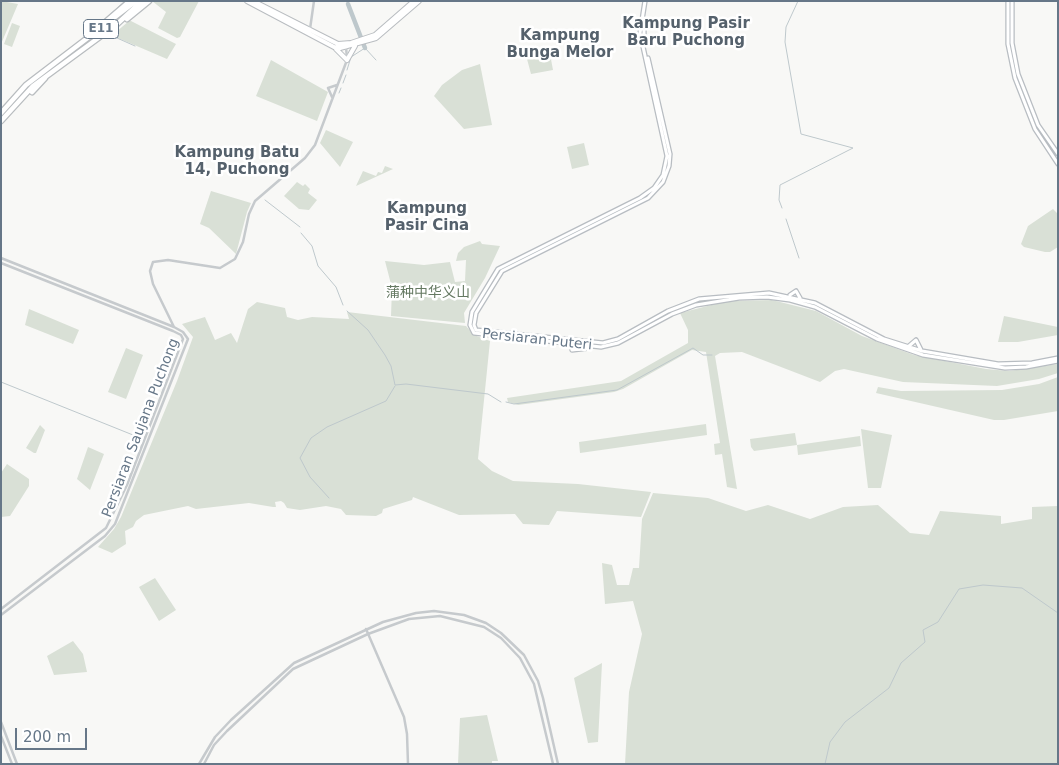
<!DOCTYPE html>
<meta charset="utf-8">
<style>
body{margin:0}
#map{position:relative;width:1059px;height:765px;overflow:hidden;background:#f8f8f6;font-family:"DejaVu Sans",sans-serif}
canvas{display:block}
.frame{position:absolute;inset:0;border:2px solid #678;pointer-events:none}
.scale{position:absolute;left:15px;top:728px;width:72px;height:22px;box-sizing:border-box;border:2px solid #678;border-top:0;padding-left:6px;font-size:15px;line-height:18px;white-space:nowrap;color:#678;-webkit-text-stroke:4px #fff;paint-order:stroke}
</style>
<div id="map">
<canvas width="1059" height="765"></canvas>
<div class="frame"></div>
<div class="scale">200 m</div>
</div>
<script>
const context = document.querySelector('canvas').getContext('2d');
context.lineJoin = 'round';
function fillPath(path, color) { context.fillStyle = color; context.fill(path, 'evenodd'); }
const toPath = rows => new Path2D(rows.map(r => 'M' + r).join(''));
function trace(path, color, width, dash) { context.strokeStyle = color; context.lineWidth = width; context.lineCap = dash ? 'butt' : 'round'; context.setLineDash(dash || []); context.stroke(path); }
function label(font, color, halo, rows, align = 'center') {
  context.font = font + ' "DejaVu Sans","Noto Sans SC",sans-serif'; context.lineWidth = 5; context.setLineDash([]); context.textBaseline = 'middle'; context.strokeStyle = halo; context.fillStyle = color; for (const [text, x, y, turn = 0] of rows) {
    context.save(); context.translate(x, y); context.rotate((+turn || 0) * Math.PI / 180); context.textAlign = isNaN(turn) ? turn : align; if (halo) context.strokeText(text, 0, 0); context.fillText(text, 0, 0); context.restore();
  }
}
fillPath(toPath([
 [1,1,18,4,1,44],
 [199,1,180,37,177,38,158,28,166,12,152,1],
 [129,21,131,21,176,44,167,59,118,38,116,32],
 [12,23,20,26,12,47,4,44],
 [550,54,553,70,531,74,527,59],
 [271,60,328,92,317,121,256,96],
 [480,64,492,125,464,129,434,96,442,85,462,70],
 [326,130,353,142,340,167,320,143],
 [584,143,589,165,572,169,567,147],
 [385,166,393,169,356,186,363,171,376,176,378,172,382,173],
 [297,182,303,186,305,184,310,189,308,193,317,200,309,210,299,209,284,196],
 [211,191,251,203,247,212,236,254,209,228,200,224],
 [1053,209,1058,214,1058,247,1050,252,1045,252,1024,247,1021,244,1028,226],
 [480,241,482,244,500,246,485,278,464,313,465,323,391,316,392,288,385,261,424,265,450,262,455,282,465,281,466,260,456,261,458,253,464,247],
 [772,300,816,311,862,336,914,355,986,369,1009,371,1058,364,1058,373,1039,379,997,386,903,382,844,369,835,371,820,382,742,352,720,353,715,356,737,489,727,487,722,454,715,455,714,444,720,443,706,352,692,350,623,389,614,392,518,405,508,402,507,398,621,381,688,343,688,330,680,313,727,301],
 [257,302,285,308,287,317,298,320,312,317,349,319,347,312,466,326,474,335,490,341,478,459,492,471,513,481,578,484,651,492,641,517,557,511,549,525,523,524,515,514,459,515,413,497,412,500,383,509,382,513,376,516,346,515,341,509,326,506,300,510,287,508,284,503,281,501,275,502,276,507,273,507,249,503,196,509,188,506,144,515,136,521,133,527,125,531,126,544,112,553,98,547,114,529,121,517,177,381,193,337,182,324,205,317,215,340,231,333,237,343,248,309],
 [29,309,79,330,73,344,25,325],
 [1004,316,1058,327,1058,335,1018,342,998,342],
 [126,348,143,355,126,399,108,392],
 [1058,377,1058,411,1004,420,994,420,876,393,878,387,901,391,1002,390,1039,384],
 [706,424,707,435,580,453,579,442],
 [40,425,45,430,36,453,34,453,26,448],
 [861,429,892,435,881,488,868,488],
 [795,433,797,445,860,436,861,446,798,455,797,445,754,451,751,447,750,439],
 [88,447,104,454,90,490,77,479],
 [7,464,29,479,29,486,10,516,1,517,1,473],
 [653,493,708,498,746,511,768,505,810,519,843,507,878,505,910,533,929,535,940,511,1001,516,1001,524,1032,519,1032,507,1058,506,1058,764,625,764,629,692,642,634,633,601,605,604,602,563,612,565,617,585,629,585,633,568,639,568,642,519],
 [155,578,176,610,159,621,139,587],
 [73,641,83,654,87,672,54,675,47,656],
 [602,663,598,742,588,743,574,678],
 [487,715,498,761,492,761,492,764,458,764,460,718]
]), '#d9e0d6');
trace(toPath([
 [346,1,348,4],
 [105,19,125,1],
 [114,31,117,38,135,46],
 [347,70,351,57,365,48,376,60],
 [343,83,346,75],
 [339,93,341,88],
 [265,200,300,227],
 [782,208,779,200,780,185,853,148,801,134,785,42,786,27,798,1],
 [786,219,799,258],
 [301,233,312,246,318,266,336,287,343,305],
 [347,311,368,330,385,355,391,366,395,385,406,384,488,394,501,402],
 [1,382,133,435],
 [506,402,514,404,617,390,693,348,703,355,712,355],
 [329,498,310,477,300,458,311,438,327,427,386,401,395,386],
 [825,764,830,742,845,722,889,688,901,663,925,642,923,630,938,622,959,589,983,585,1022,588,1058,613]
]), '#bec8cc', 1);
trace(toPath([
 [348,4,365,48]
]), '#bec8cc', 4.5);
const secondary = toPath([
 [645,1,640,33,667,156,663,175,654,188,640,198,498,269,472,312,470,325,474,333,601,347,618,343,672,314,696,305,739,298,767,297,790,300,815,307,877,339,923,355,1005,368,1026,367,1058,361],
 [1008,1,1008,44,1015,78,1035,129,1058,164],
 [1012,1,1012,43,1018,74,1038,125,1058,154],
 [644,40,644,19],
 [648,58,670,154,669,166,663,182,648,198,502,271,476,313,474,325,476,330,603,343,618,339,668,311,699,299,769,293,815,303,884,339,922,351,998,364,1032,363,1058,358],
 [790,295,796,291,800,298],
 [909,346,916,340,921,350],
 [572,350,589,348]
]);
const primary = toPath([
 [247,1,334,47,340,48,376,38,419,1],
 [253,1,338,44,351,43,375,35,414,1],
 [336,49,347,60],
 [347,60,355,46]
]);
const motorway = toPath([
 [127,19,149,1],
 [101,26,130,1],
 [32,92,45,78],
 [1,113,26,85,136,1],
 [1,121,33,86,116,25,142,1]
]);
trace(secondary, '#b8bdc2', 5.5);
trace(primary, '#b9bdc1', 6);
trace(motorway, '#b8bcbf', 7);
trace(toPath([
 [310,29,314,1],
 [332,97,328,88,337,85],
 [1,258,174,327,183,332,188,339,115,524,105,536,1,615],
 [1,263,173,331,181,335,183,339,127,485,106,528,1,609],
 [174,327,153,284,150,271,153,262,168,260,220,268,235,259,243,242,249,214,255,201,305,158,315,145,347,60,346,46],
 [366,629,404,717,407,734,408,764],
 [1,722,17,764],
 [1,736,12,764],
 [199,764,215,737,231,720,294,663,383,622,416,613,434,611,464,615,486,623,501,633,524,655,538,681,543,698,558,764],
 [204,764,214,745,227,731,293,669,368,634,409,619,440,616,484,627,501,638,520,658,534,684,553,764]
]), '#c6cacd', 2.5);
trace(secondary, '#fff', 3);
trace(primary, '#fff', 4);
trace(motorway, '#fff', 4.5);
for (const [x, y, w] of [
 [101,29,35]
]) { const box = new Path2D(); box.roundRect(x - w / 2, y - 9.5, w, 19, 4); context.fillStyle = '#fff'; context.fill(box); trace(box, '#678', 1); }
label('bold 12px', '#678', null, [
 ["E11",101,29]
]);
label('14px', '#657962', '#fff', [
 ["蒲种中华义山",428,293]
]);
label('14px', '#678', '#fff', [
 ["Persiaran Puteri",537,340,6],
 ["Persiaran Saujana Puchong",141,428,-69]
]);
label('bold 15px', '#55616c', '#fff', [
 ["Kampung Pasir",686,24],
 ["Baru Puchong",686,41],
 ["Kampung",560,36],
 ["Bunga Melor",560,53],
 ["Kampung Batu",237,153],
 ["14, Puchong",237,170],
 ["Kampung",427,209],
 ["Pasir Cina",427,226]
]);
</script>
